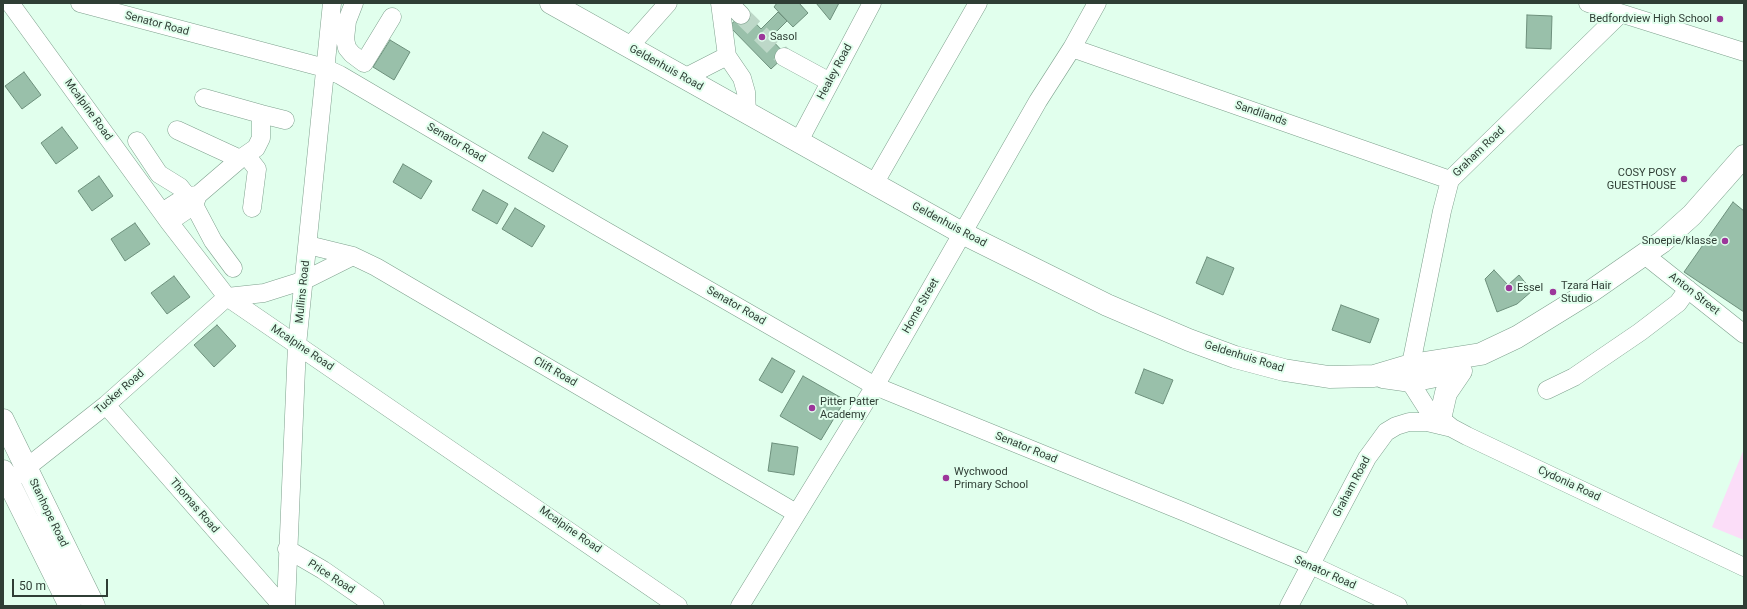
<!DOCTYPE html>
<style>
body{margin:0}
#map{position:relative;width:1747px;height:609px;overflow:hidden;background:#e1ffed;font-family:Roboto,sans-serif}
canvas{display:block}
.frame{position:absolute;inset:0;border:4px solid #2f3e35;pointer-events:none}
.scale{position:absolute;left:12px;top:579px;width:96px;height:18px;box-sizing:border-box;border:2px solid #2f3e35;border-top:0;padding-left:5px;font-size:12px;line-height:14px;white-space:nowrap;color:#2f3e35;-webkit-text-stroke:3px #e1ffed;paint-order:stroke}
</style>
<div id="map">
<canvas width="1747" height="609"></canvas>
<div class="frame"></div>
<div class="scale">50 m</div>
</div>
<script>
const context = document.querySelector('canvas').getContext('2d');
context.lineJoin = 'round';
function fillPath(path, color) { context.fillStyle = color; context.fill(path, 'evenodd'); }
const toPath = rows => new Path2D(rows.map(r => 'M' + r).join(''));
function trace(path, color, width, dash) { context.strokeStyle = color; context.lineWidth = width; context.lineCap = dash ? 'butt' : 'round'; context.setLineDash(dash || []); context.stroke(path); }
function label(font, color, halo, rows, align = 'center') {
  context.font = font + ' Roboto,sans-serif'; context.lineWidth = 4; context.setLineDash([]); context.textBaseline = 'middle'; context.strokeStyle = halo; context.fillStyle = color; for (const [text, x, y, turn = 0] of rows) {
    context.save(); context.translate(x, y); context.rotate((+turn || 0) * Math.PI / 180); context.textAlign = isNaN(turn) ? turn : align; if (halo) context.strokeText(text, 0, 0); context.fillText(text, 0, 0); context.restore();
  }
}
fillPath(toPath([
 [1744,449,1744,540,1712,527]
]), '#fbddf8');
const building = toPath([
 [777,3,799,3,808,13,793,27,774,7,777,3],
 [816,3,839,3,830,20,816,3],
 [745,12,761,29,778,12,787,21,770,38,786,55,771,69,729,26,745,12],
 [1527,15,1552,16,1551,49,1526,48,1527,15],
 [390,40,410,52,394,80,373,67,390,40],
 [24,72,41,95,22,109,5,86,24,72],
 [62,127,78,148,56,164,41,143,62,127],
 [543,132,568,146,553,172,528,158,543,132],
 [403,164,432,181,421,199,393,182,403,164],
 [99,176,113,196,92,211,78,191,99,176],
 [483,190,508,204,497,224,472,210,483,190],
 [1733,202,1744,211,1744,312,1684,272,1733,202],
 [515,208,545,226,532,247,502,229,515,208],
 [135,223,150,244,125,261,111,239,135,223],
 [1207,257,1234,268,1223,295,1196,283,1207,257],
 [1494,270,1508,285,1519,275,1532,291,1517,304,1497,312,1485,279,1494,270],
 [174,276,190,297,167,314,151,293,174,276],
 [1341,305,1379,319,1370,343,1332,330,1341,305],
 [217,325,236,346,214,367,194,345,217,325],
 [772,358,795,371,782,393,759,380,772,358],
 [1144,369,1173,380,1163,404,1135,393,1144,369],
 [803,376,845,400,821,440,780,416,803,376],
 [772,443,798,447,794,475,768,471,772,443]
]);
fillPath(building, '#99c0aa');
trace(building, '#6d907c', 1);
trace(toPath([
 [741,15,784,57]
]), '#bdd8c8', 18, [18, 9]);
const minor = toPath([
 [10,3,169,222,227,297,678,606],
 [80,3,325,68,340,75,597,226,875,386,1187,513,1311,565,1398,606],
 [354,3,347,21,345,39,347,48,352,54,364,63,392,17],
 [720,3,727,56,742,78,746,92,747,113],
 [729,3,741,15],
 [1588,3,1744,52],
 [1620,14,1450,180,1442,211,1409,374,1412,385,1426,407,1452,428,1467,436,1744,567],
 [629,47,668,3],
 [1072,48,1450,180],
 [784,57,830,82],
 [684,78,727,56],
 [261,114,285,120],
 [177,130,240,159],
 [137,141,159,174,180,187,187,196],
 [799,141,872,3],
 [246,155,257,169,252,208],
 [874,184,978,3],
 [198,195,240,159,256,148,261,138,261,114,204,98],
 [194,205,213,241,233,268],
 [162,212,187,196,198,195,194,205,169,222],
 [308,245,353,256,376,267,796,513],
 [1645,254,1651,260,1744,334],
 [1547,390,1574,377,1640,332,1678,303,1688,289],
 [106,405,282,606],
 [16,476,106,405,227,297,264,293,305,280,353,256],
 [287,549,323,570,375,606],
 [286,606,297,345,332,3],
 [740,606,875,386,1038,101,1072,48,1097,3],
 [1289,606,1367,458,1386,432,1396,426,1409,422,1427,422,1448,427]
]);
const major = toPath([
 [551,3,962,233,1107,305,1189,340,1235,357,1284,370,1329,377,1374,376,1411,365,1481,354,1517,337,1590,292,1662,242,1692,215,1744,156],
 [1383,377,1411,381,1461,371],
 [1440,419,1446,393,1461,371],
 [3,420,94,606],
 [3,471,70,606]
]);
trace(minor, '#7ea08d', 19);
trace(major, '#7ea08d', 23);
trace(minor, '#fff', 18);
trace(major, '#fff', 22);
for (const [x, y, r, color] of [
 [1720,19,4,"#9c369a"],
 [762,37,4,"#9c369a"],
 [1684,179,4,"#9c369a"],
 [1725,241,4,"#9c369a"],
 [1509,288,4,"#9c369a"],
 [1553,292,4,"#9c369a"],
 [812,408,4,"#9c369a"],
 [946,478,4,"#9c369a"]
]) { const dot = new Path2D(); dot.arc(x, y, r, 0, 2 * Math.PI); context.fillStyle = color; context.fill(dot); trace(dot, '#e1ffed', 1.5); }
label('11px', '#2f3e35', '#e1ffed', [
 ["Bedfordview High School",1712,19,"right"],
 ["Sasol",770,37],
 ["COSY POSY",1676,173,"right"],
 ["GUESTHOUSE",1676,186,"right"],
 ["Snoepie/klasse",1717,241,"right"],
 ["Tzara Hair",1561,286],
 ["Studio",1561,299],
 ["Essel",1517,288],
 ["Pitter Patter",820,402],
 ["Academy",820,415],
 ["Wychwood",954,472],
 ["Primary School",954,485]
], 'left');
label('11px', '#2f3e35', '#e1ffed', [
 ["Senator Road",157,24,15],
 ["Geldenhuis Road",666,68,29],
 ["Healey Road",835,72,-62],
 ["Mcalpine Road",88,110,54],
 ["Sandilands",1261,114,19],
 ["Senator Road",456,143,31],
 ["Graham Road",1479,152,-44],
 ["Geldenhuis Road",949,225,28],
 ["Mullins Road",303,292,-84],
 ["Anton Street",1694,294,38],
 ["Senator Road",736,306,30],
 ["Home Street",921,306,-60],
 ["Mcalpine Road",302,348,34],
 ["Geldenhuis Road",1244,357,17],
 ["Clift Road",555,372,30],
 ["Tucker Road",120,392,-41],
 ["Senator Road",1026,448,22],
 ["Cydonia Road",1569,484,25],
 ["Graham Road",1352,487,-62],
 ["Thomas Road",194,506,49],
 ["Stanhope Road",48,513,64],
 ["Mcalpine Road",570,530,35],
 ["Senator Road",1325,573,24],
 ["Price Road",331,577,33]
]);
</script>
